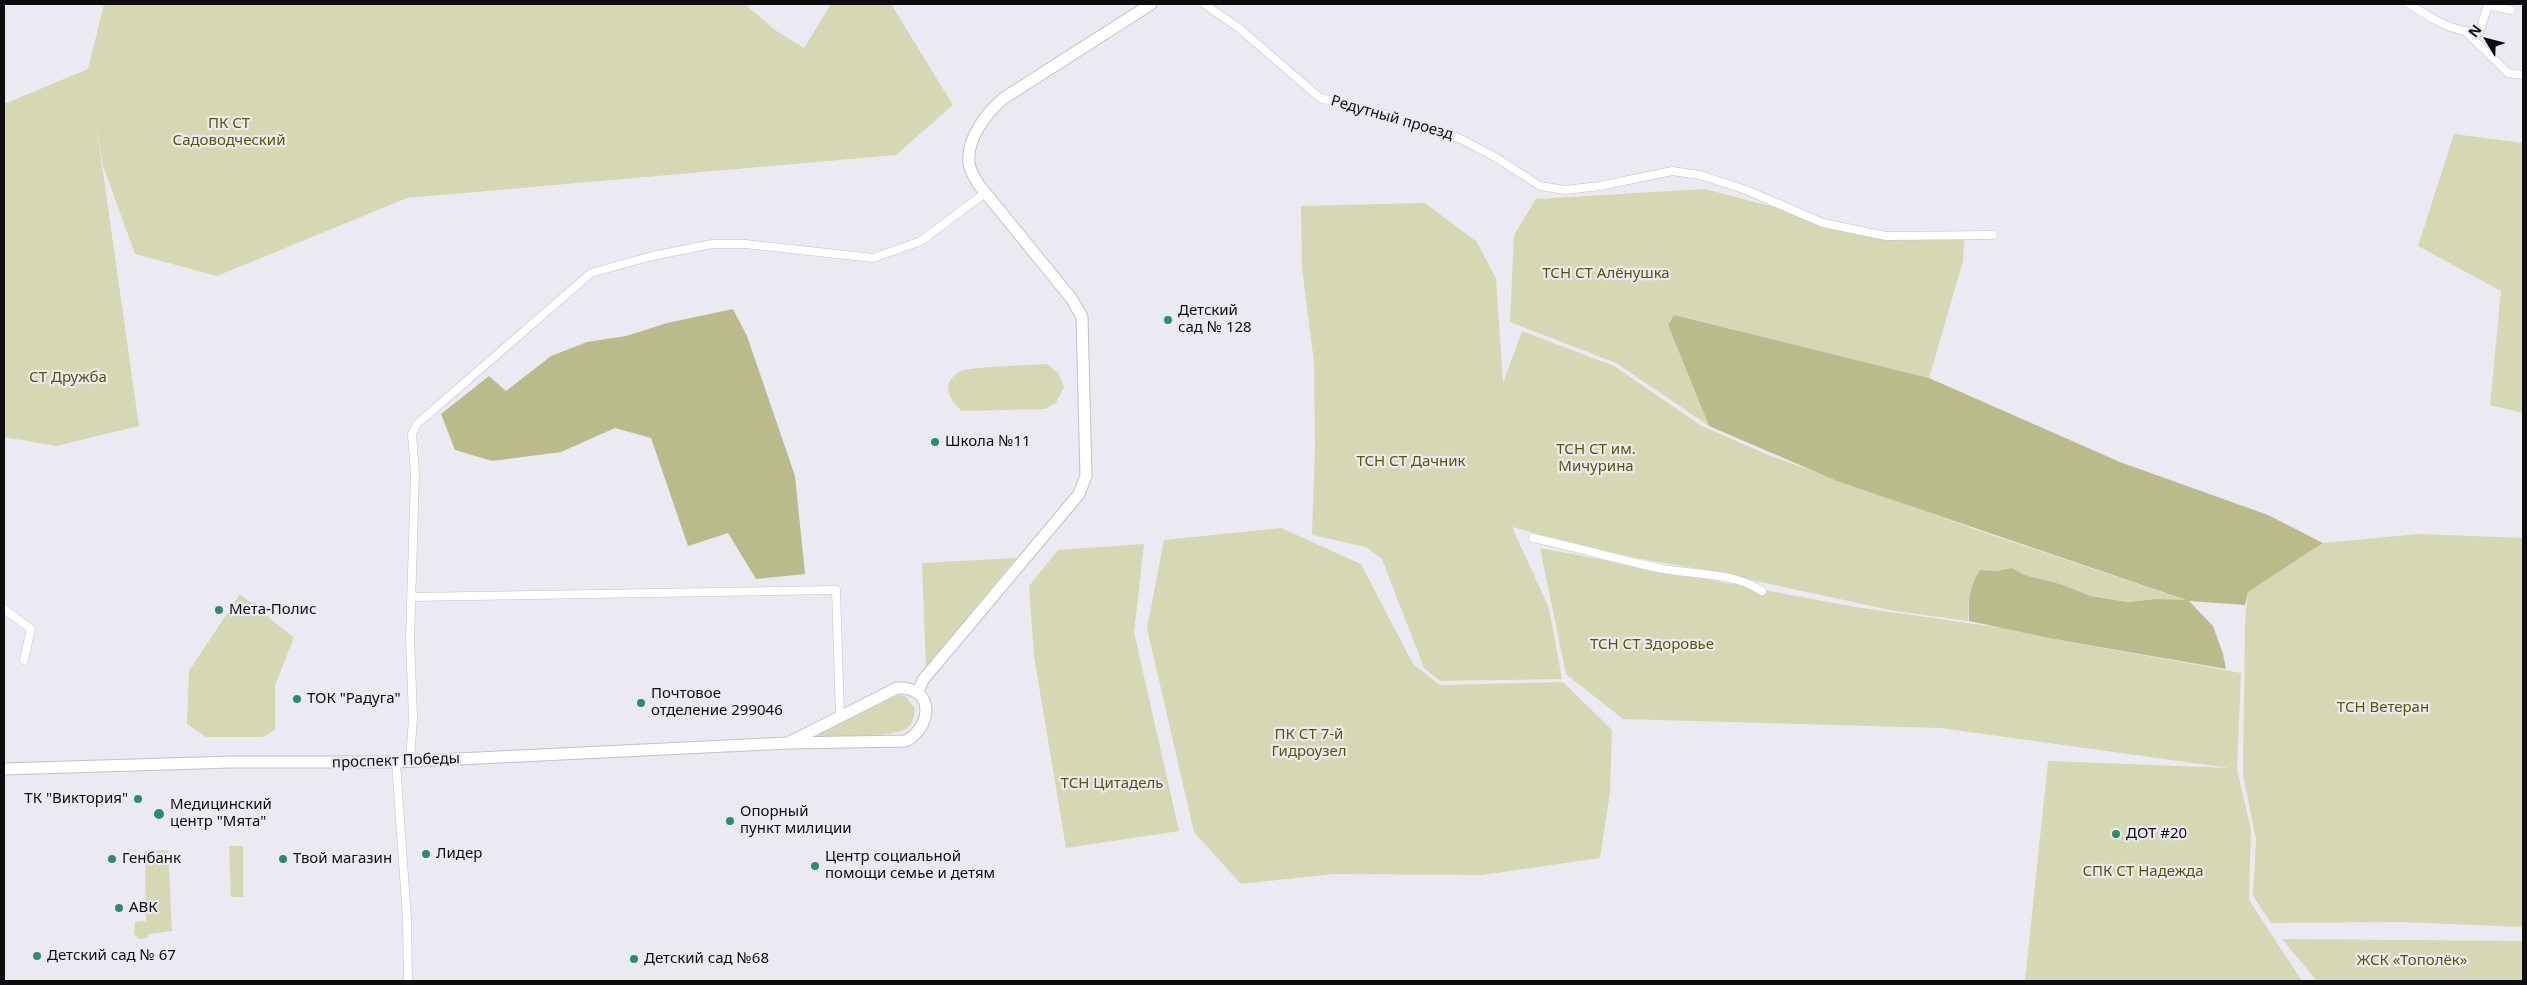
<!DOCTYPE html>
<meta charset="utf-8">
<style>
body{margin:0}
#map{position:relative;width:2527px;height:985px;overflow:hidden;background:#ebeaf2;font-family:"Noto Sans",sans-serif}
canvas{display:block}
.frame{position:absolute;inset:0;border:5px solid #0d0d10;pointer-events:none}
.north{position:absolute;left:2462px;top:15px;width:50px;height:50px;-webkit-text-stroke:4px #ebeaf2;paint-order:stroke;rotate:307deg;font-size:14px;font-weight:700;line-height:20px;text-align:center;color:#0d0d10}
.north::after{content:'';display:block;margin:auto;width:18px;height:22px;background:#0d0d10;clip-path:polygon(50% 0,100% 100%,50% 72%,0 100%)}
</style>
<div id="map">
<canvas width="2527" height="985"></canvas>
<div class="frame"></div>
<div class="north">N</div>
</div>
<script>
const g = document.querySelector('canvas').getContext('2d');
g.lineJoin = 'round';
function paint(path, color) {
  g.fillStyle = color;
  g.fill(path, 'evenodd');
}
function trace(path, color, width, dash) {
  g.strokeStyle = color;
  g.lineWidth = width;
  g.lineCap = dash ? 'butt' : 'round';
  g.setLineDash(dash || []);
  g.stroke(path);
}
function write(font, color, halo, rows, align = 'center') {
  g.font = font + ' "Noto Sans",sans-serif';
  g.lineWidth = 4.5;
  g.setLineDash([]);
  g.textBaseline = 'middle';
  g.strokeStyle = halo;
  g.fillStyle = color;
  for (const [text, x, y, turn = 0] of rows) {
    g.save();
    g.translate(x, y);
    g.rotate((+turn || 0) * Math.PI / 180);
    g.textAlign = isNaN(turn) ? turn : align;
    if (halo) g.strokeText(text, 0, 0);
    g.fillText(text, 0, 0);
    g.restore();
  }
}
paint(new Path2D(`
 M104,4H745L775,30L804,48L831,4H891L953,105L896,155L407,198L217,276L135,254L103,166L95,116L139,426L56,446L4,437V104L88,69Z
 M2454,134L2523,143V413L2490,405L2501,291L2418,246Z
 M1705,189L1886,236L1964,240L1963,261L1929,378L1674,315L1668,325L1709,426L1616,363L1510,322L1514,235L1536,199Z
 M1425,203L1477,242L1496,279L1503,383L1522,331L1614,366L1700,425L1768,455L1980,531L2188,601L2156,599L2128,602L2091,596L2060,584L2025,575L2012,568L1996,571L1980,570C1969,585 1968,603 1968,621L1895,611L1705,570L1612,554L1512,527L1549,608L1562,679L1440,681L1424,668L1382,559L1366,547L1312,535L1315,448L1314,363L1302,268L1301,206Z
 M1047,364L1058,373L1064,387L1056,403L1045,409L962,411C948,399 940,382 961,371C969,367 1033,365 1047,364Z
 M1281,528L1361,564L1413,664L1440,685L1563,682L1612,730L1610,792L1600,858L1482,875L1333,874L1241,884L1194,832L1147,628L1164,540Z
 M2419,534L2523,538V927L2401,922L2271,923L2253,896L2256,839L2243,775L2245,621L2248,592L2323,543Z
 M1144,544L1134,632L1179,831L1066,848L1034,656L1029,586L1058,550Z
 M1540,548L1855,607L2024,631L2054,639L2241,673L2237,769L2251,830L2249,900L2302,981H2025L2048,761L2230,768L1940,728L1623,719L1566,674Z
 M1016,558L926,668L922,563Z
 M240,594L294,638L275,685V730L263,737H206L187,724L189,671Z
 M899,695L905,696L914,707C915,714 914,723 907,728C897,737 838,737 822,738L819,736V734L890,697Z
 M229,846H243V897H231Z
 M168,850L172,931L149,934L147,938L139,939L134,934L135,922L146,921L145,851Z
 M2282,939L2523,941V981H2317Z`), '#d5d8b3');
paint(new Path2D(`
 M733,309L747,336L795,476L805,574L756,579L728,533L688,546L651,438L615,428L561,452L492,461L455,450L441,414L489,376L506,391L551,356L587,342L626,336L667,323Z
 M1674,315L1929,378L2120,462L2268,515L2323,543L2248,592L2245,605L2189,601L2213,626L2223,654L2226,669L2054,639L1969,621C1968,603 1969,585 1980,570L1996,571L2012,568L2025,575L2060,584L2091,596L2128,602L2156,599L2186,600L1837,481L1709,426L1668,325Z`), '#b9bc8a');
const street = new Path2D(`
 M1204,4L1239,28L1320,98L1384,114L1459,138L1495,157L1540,186L1565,190L1600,186L1672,171L1700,175L1746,190L1823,223L1886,236L1993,235
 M2409,4C2431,18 2452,32 2479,33L2488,5L2511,10
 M2466,32L2508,73L2523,75
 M1533,538C1577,547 1619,560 1663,569C1697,575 1732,572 1762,591
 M411,597L836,590L840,715
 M4,609L31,629L24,660
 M410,761L413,717L410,639L415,474L412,434L417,424L591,273L652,256L712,244H745L873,258L921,241L985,193
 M396,762L407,919L408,981`);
const secondary = new Path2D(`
 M918,692L923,680L1079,494L1086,476L1082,317L1071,298L979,185C975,178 970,172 969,163C966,139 987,112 1004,98L1151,4
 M4,769L231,762H396L788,743L906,741C933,726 935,686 897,688L788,743`);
trace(street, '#c1c1c9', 9);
trace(secondary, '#c1c1c9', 13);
trace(street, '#fff', 8);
trace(secondary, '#fff', 11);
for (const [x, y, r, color] of [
 [1168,320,5,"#288e6a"],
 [935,442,5,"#288e6a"],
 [219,610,5,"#288e6a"],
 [297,699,5,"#288e6a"],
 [641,703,5,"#288e6a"],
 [138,799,5,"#288e6a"],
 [159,814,6,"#288e6a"],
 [730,821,5,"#288e6a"],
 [2116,834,5,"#288e6a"],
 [426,854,5,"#288e6a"],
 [112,859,5,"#288e6a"],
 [283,859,5,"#288e6a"],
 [815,866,5,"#288e6a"],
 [119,908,5,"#288e6a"],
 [37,956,5,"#288e6a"],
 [634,959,5,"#288e6a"]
]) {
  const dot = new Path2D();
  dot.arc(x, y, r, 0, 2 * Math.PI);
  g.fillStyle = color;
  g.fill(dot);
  trace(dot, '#ebeaf2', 2);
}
write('15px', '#0d0d10', '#ebeaf2', [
 ["Редутный проезд",1392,118,16],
 ["проспект Победы",396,761,-2]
]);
write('15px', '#575901', '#ebeaf2', [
 ["ПК СТ",229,124],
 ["Садоводческий",229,141],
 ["ТСН СТ Алёнушка",1606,274],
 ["СТ Дружба",68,378],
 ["ТСН СТ им.",1596,450],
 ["Мичурина",1596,467],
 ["ТСН СТ Дачник",1411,462],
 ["ТСН СТ Здоровье",1652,645],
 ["ТСН Ветеран",2383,708],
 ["ПК СТ 7-й",1309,735],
 ["Гидроузел",1309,752],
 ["ТСН Цитадель",1112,784],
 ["СПК СТ Надежда",2143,872],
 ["ЖСК «Тополёк»",2412,961]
]);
write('15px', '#0d0d10', '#ebeaf2', [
 ["Детский",1178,311],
 ["сад № 128",1178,328],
 ["Школа №11",945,442],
 ["Мета-Полис",229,610],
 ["Почтовое",651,694],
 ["отделение 299046",651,711],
 ["ТОК \"Радуга\"",307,699],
 ["ТК \"Виктория\"",128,799,"right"],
 ["Медицинский",170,805],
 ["центр \"Мята\"",170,822],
 ["Опорный",740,812],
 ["пункт милиции",740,829],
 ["ДОТ #20",2126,834],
 ["Лидер",436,854],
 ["Центр социальной",825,857],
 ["помощи семье и детям",825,874],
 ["Генбанк",122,859],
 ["Твой магазин",293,859],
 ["АВК",129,908],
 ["Детский сад № 67",47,956],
 ["Детский сад №68",644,959]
], 'left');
</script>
